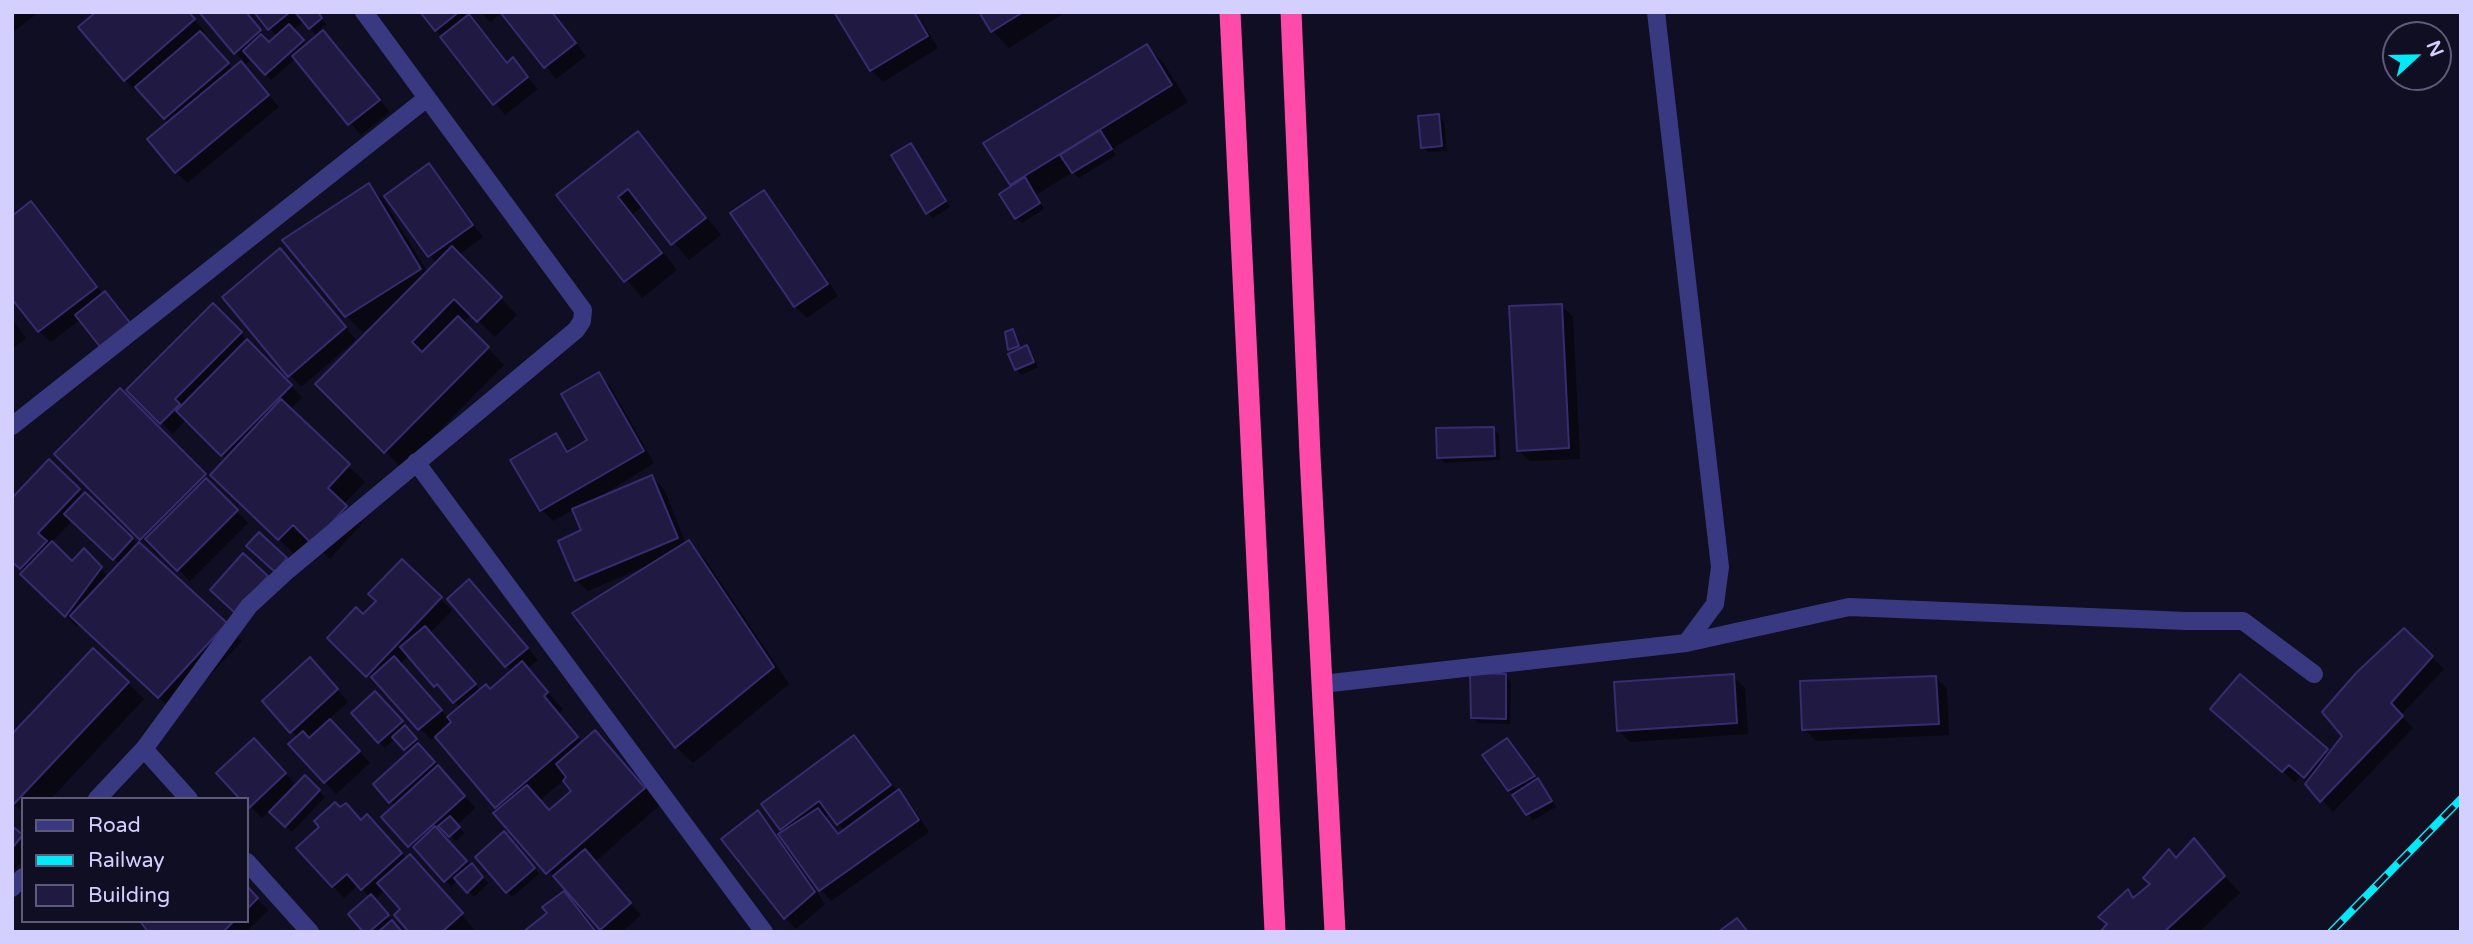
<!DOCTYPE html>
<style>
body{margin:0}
#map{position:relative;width:2473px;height:944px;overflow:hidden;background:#100e22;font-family:"Varela Round",sans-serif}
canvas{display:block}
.frame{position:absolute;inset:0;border:14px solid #d3cfff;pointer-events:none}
.legend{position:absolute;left:21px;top:797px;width:228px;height:126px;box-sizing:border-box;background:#100e22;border:2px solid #5e5b7a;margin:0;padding:9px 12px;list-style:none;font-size:21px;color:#d3cfff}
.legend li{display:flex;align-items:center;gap:14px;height:35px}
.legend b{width:35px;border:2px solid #5e5b7a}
.north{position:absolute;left:2382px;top:21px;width:70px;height:70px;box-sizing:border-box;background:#100e22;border:2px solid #5e5b7a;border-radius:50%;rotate:68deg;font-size:19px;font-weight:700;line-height:28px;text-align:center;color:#d3cfff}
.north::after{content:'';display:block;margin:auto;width:24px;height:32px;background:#01eaf9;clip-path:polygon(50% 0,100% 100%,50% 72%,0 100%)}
</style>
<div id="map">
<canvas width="2473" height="944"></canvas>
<div class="frame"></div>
<ul class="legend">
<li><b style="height:9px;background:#393981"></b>Road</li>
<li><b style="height:9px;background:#01eaf9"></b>Railway</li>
<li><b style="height:19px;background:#201a43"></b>Building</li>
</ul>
<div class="north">N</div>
</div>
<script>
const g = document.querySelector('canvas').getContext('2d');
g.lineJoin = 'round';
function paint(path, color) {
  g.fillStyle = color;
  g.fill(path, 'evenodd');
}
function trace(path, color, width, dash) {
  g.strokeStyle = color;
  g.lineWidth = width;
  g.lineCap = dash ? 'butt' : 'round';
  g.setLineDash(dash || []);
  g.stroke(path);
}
paint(new Path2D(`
 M12,12H39L12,33Z
 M188,12L205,32L201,35L234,70L244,61L235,52L245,12L271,43L277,37L256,12H317L326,24L315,34L304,21L293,30L307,45L323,32L390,112L361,135L296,58L271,80L252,59L244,66L279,107L187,183L176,171L169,123L139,89L136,91L125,80Z
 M422,12H469L509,64L513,60L538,89L505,115Z
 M481,12H502L490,22Z
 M503,12H553L586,56L556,79Z
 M836,12H916L938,48L883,82L871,70Z
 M981,12H1066L1009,48L993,31Z
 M1146,46L1163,62L1188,102L1112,149L1116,155L1079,178L1073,172L1036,195L1044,209L1022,223L1016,218L1011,184Z
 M1439,116L1444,121L1447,151L1428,152L1423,147Z
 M638,133L721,235L689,260L643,206L633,214L677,270L642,298L558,196Z
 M911,145L950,207L933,218L927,213Z
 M429,166L483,237L458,255L517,315L495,337L472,314L463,323L504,365L402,468L318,384L375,324L362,332L346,315L369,185L385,202L428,273L437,264L387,196Z
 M764,192L775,204L838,296L807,318L795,306L732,213Z
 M31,204L103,294L81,319L51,342L39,331Z
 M291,262L356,340L301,387L224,298Z
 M213,306L302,397L290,410L365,482L343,505L362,523L330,559L310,540L296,556L229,491L227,459L187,419L173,434L129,390Z
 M1562,306L1573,317L1580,459L1530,461L1518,450Z
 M12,319L26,338L12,349Z
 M1022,347L1032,353L1038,367L1022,375L1016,369L1011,351Z
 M598,374L610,386L654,463L588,504L652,477L664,489L686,544L705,559L789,684L693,763L676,747L642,568L588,591L576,580L583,531L574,509L553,521L542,510L556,435L570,452L590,441Z
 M120,390L248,523L190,581L161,552L158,555L57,454Z
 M1493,429L1499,434L1500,460L1445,463L1439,457Z
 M49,462L242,641L175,713L80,623L77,627L12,560ZM73,520L121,565L109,577L84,551L72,563L51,543Z
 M402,562L452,610L430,633L481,691H490L512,672L449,599L480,593L538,660L527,669L563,709L559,714L583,742L595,732L660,805L595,862L641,915L622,932H603L587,913L585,915L597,932H525L549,913L545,908L566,892L436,736L431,740L380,685L329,638L364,616L378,601ZM409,655L435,685L461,708L448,718L399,665ZM564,780L574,791L550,811L540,800Z
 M2404,631L2444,669L2401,715L2413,728L2333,812L2301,775L2295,782L2223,720L2330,754L2344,736Z
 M321,671L348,702L329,719L370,763L336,794L291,744L298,738L292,731Z
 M1505,676L1511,682L1510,724L1478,723L1472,717Z
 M1733,676L1745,688L1748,734L1630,742L1619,731Z
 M1936,677L1947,689L1949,735L1816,741L1804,729Z
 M128,683L144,699L51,799H23V812L12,802V737Z
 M375,693L475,808L457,825L464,833L456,841L448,833L444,837L488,883L474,897L458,880L451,886L383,817L395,806L375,784L410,753L395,738L385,748L353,713Z
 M854,738L898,792L910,803L929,832L831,901L820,889L782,829ZM830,813L845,831L839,835L825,817Z
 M1512,745L1556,807L1533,820L1509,790Z
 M265,751L297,786L305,777L325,797L292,832L270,810L262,818L247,803Z
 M758,813L769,824L825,904L796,929L785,918Z
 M361,822L379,828L407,859L422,868L476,932H411L403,909L385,890L374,900L401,932H365L370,897L358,885L344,898L333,886Z
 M12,829L23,838V860L12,872Z
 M509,839L539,874L512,897L507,891Z
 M2194,841L2240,893L2199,932H2102L2128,891L2135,898Z
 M247,888L268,910L246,932H150L141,923L247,921Z`), '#0007');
const building = new Path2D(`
 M96,12H189L195,19L124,81L78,27Z
 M199,12H246L261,30L234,54Z
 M254,12H290L268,30Z
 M295,12H318L322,18L309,29Z
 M420,12H459L435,31Z
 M500,12H552L576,43L544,68Z
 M834,12H914L928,36L870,71Z
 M979,12H1023L991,32Z
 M469,14L507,63L513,57L528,77L493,105L440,37Z
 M289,24L304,40L265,75L243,51L261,34L269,42Z
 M323,30L380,100L348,125L292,56Z
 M200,31L229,63L164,119L135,87Z
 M1147,44L1172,85L1010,185L983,143Z
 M241,61L269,95L175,173L147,139Z
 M1439,114L1442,146L1421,148L1418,116Z
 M1100,130L1112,149L1072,173L1060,155Z
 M638,131L706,218L671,245L628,189L618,197L662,253L624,282L556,195Z
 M911,143L946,201L926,214L891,155Z
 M429,163L473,225L428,257L384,196Z
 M1025,177L1040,203L1015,219L999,194Z
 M369,183L421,269L345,317L282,240Z
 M764,190L828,284L794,307L730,213Z
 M31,201L97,287L38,332L12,299V216Z
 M452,246L502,297L477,322L454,299L412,342L422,352L458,316L489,347L384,453L315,384Z
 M280,248L346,327L288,377L222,297Z
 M105,291L131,324L101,348L75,315Z
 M213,303L242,332L175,399L180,404L160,424L126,390Z
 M1562,304L1569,448L1517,451L1509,306Z
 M1013,329L1019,346L1008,350L1005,332Z
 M247,339L292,385L221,456L176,411Z
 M1027,345L1034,362L1015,370L1008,354Z
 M599,372L644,451L540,511L510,460L556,433L567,452L587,440L561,394Z
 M120,388L206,474L140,540L54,454Z
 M281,399L350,464L328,488L347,506L312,544L293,525L278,540L210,475Z
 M1494,427L1495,456L1437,458L1436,428Z
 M49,459L80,489L38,533L47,541L20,569L12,562V498Z
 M652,475L678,538L575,581L558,541L581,530L572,509Z
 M206,478L238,510L177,571L145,539Z
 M85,492L133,538L113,560L64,514Z
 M259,532L287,558L275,572L246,546Z
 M689,540L774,667L675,748L572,613Z
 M52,541L72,561L84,548L102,567L65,617L20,574Z
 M139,542L227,623L158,698L70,616Z
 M243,553L268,576L235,613L210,590Z
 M402,559L442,597L366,677L327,638L356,607L363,614L376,601L368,594Z
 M469,579L528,648L505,667L447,599Z
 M425,626L476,684L453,703L437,684L434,687L400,647Z
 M2404,628L2433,656L2391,703L2403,716L2320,802L2305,784L2342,736L2322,712L2357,672Z
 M93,648L129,682L13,805L12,734Z
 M394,656L442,710L418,730L371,677Z
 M310,657L338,689L290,733L262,701Z
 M522,661L548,692L544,696L578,737L495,808L435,737L451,722L447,717L486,684L490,689Z
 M1470,673L1506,674V719L1471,718Z
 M1734,674L1737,723L1617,731L1614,682Z
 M2240,674L2328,749L2304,778L2289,765L2282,772L2210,709Z
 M1936,676L1939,724L1802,730L1800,681Z
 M375,691L403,721L378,743L351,713Z
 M330,719L360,751L324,783L288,744L303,731L309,738Z
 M405,725L417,739L404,750L392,737Z
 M595,730L645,788L546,874L493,813L527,785L549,810L571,791L563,781L566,777L556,764Z
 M854,735L891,785L837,825L819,801L780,830L761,804Z
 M254,738L286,773L249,808L247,799H240L216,773Z
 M1507,738L1535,776L1508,791L1482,755Z
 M418,743L435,762L389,803L373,784Z
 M438,765L465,796L408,847L381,817Z
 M305,775L320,790L285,827L269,812Z
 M1538,778L1552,801L1526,815L1512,795Z
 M899,789L919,820L819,891L778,834L818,808L838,834Z
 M335,802L340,807L346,803L361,820L367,814L402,853L361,890L347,874L332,887L296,848L319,827L314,821Z
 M758,810L815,892L784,919L721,839Z
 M450,816L460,827L449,837L438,826Z
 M12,826L23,835L12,848Z
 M435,826L467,861L444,882L413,847Z
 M504,831L535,868L506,893L475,857Z
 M2194,838L2225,876L2164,932H2100L2107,924L2098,917L2128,889L2133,898L2150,884L2143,878L2169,849L2176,858Z
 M585,849L631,903L600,930L553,876Z
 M410,854L463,913L442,932H409L394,915L400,909L377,883Z
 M472,863L483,877L467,893L454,878Z
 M247,886L258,898L247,909Z
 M564,891L596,932H523L547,913L542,907Z
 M371,894L389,915L369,932H363L348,914Z
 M1737,918L1748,932H1718Z
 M392,920L402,932H378Z
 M140,921H234L223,932H148Z`);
paint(building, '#201a43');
trace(building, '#362c6f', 2);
trace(new Path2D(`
 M1656,12L1720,567L1715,604L1686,643
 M1322,684L1686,643L1849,607L2186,621H2243L2314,674`), '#393981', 18);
trace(new Path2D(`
 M12,426L427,98
 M416,462L764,932
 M144,749L189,799
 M97,799L144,749L249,606L288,570L576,330L582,321L583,310L364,12
 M247,862L310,932
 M12,888L23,877`), '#393981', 18);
trace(new Path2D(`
 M1230,12L1275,932
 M1291,12L1310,455L1335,932`), '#fe4aa8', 21);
const rail = new Path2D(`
 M2331,932L2461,799`);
trace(rail, '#01eaf9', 8);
trace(rail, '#100e22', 5, [16]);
</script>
